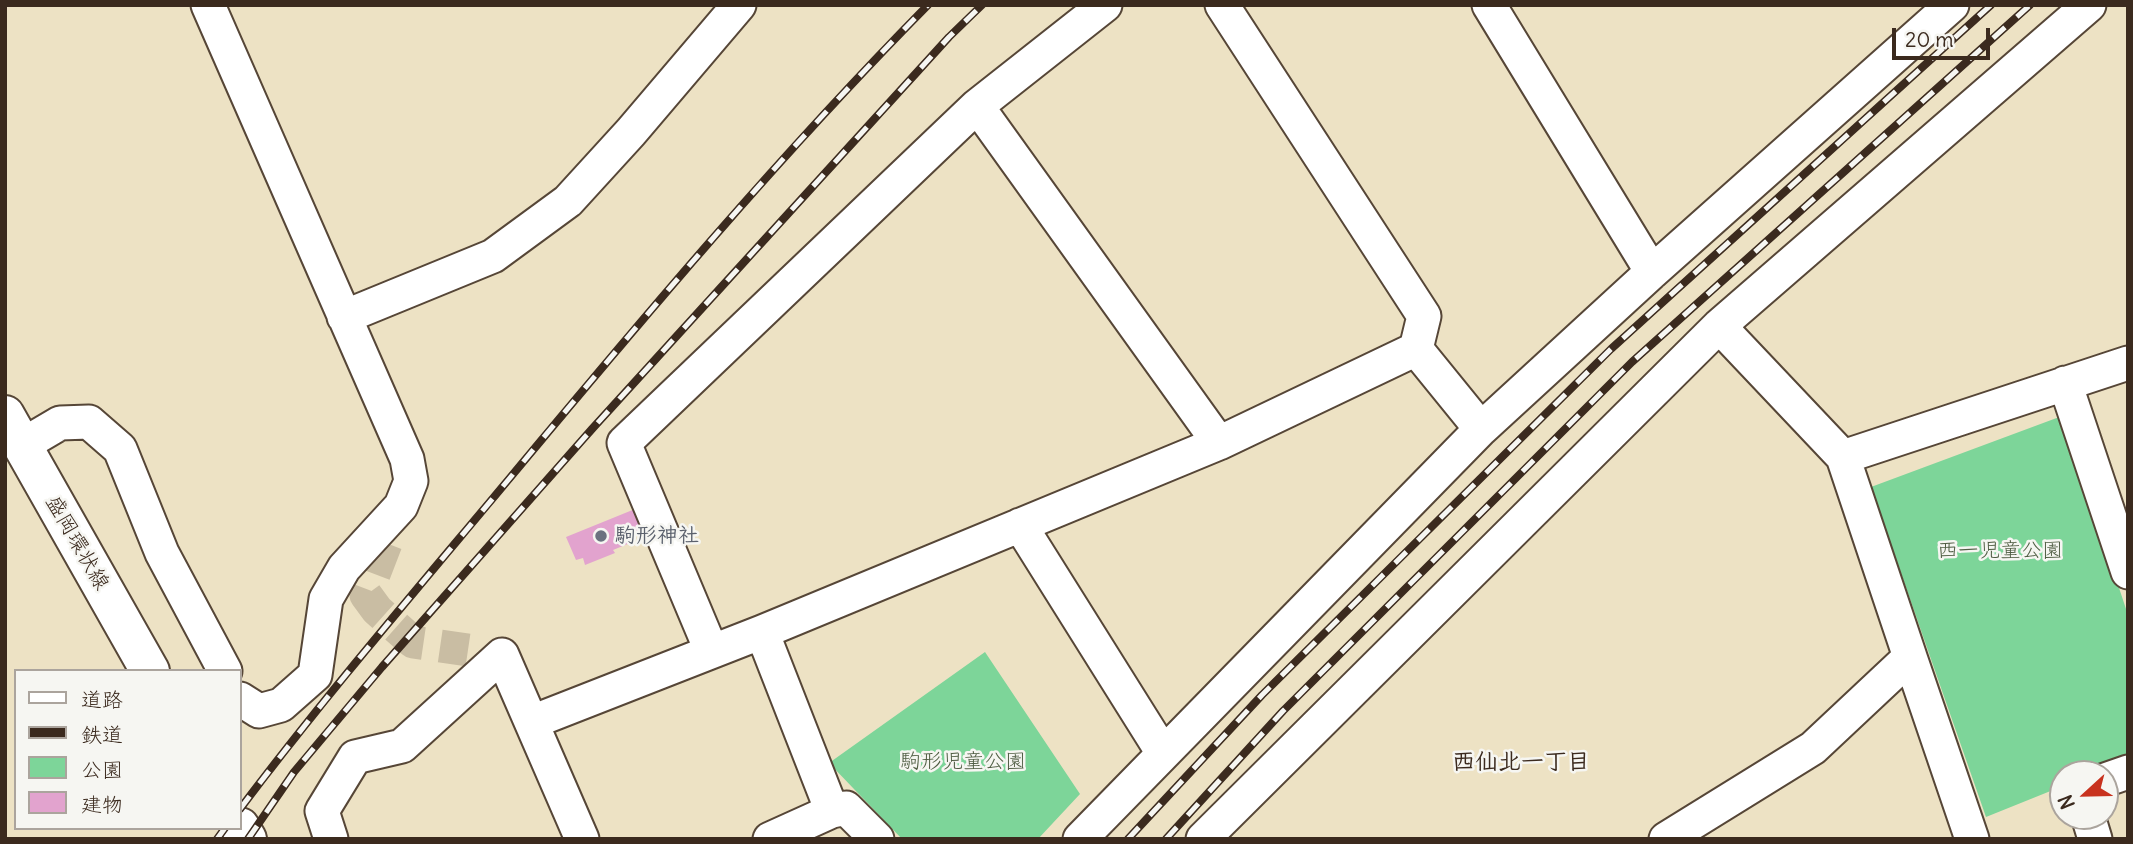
<!DOCTYPE html>
<meta charset="utf-8">
<style>
body{margin:0}
#map{position:relative;width:2133px;height:844px;overflow:hidden;background:#ede2c4;font-family:Delius,"Klee One",sans-serif}
canvas{display:block}
.frame{position:absolute;inset:0;border:7px solid #3b2a1e;pointer-events:none}
.legend{position:absolute;left:14px;top:669px;width:228px;height:161px;box-sizing:border-box;background:#f6f6f2;border:2px solid #aba49d;margin:0;padding:9px 12px;list-style:none;font-size:21px;color:#3b2a1e}
.legend li{display:flex;align-items:center;gap:14px;height:35px}
.legend b{width:35px;border:2px solid #aba49d}
.north{position:absolute;left:2049px;top:760px;width:70px;height:70px;box-sizing:border-box;background:#f6f6f2;border:2px solid #aba49d;border-radius:50%;rotate:248deg;font-size:19px;font-weight:700;line-height:28px;text-align:center;color:#3b2a1e}
.north::after{content:'';display:block;margin:auto;width:24px;height:32px;background:#c8321e;clip-path:polygon(50% 0,100% 100%,50% 72%,0 100%)}
.scale{position:absolute;left:1892px;top:28px;width:98px;height:32px;box-sizing:border-box;border:4px solid #3b2a1e;border-top:0;padding-left:9px;font-size:21px;line-height:24px;white-space:nowrap;color:#3b2a1e;-webkit-text-stroke:5px #f6f6f2;paint-order:stroke}
</style>
<div id="map">
<canvas width="2133" height="844"></canvas>
<div class="frame"></div>
<ul class="legend">
<li><b style="height:9px;background:#fff"></b>道路</li>
<li><b style="height:9px;background:#3b2a1e"></b>鉄道</li>
<li><b style="height:19px;background:#7dd599"></b>公園</li>
<li><b style="height:19px;background:#e2a3ce"></b>建物</li>
</ul>
<div class="north">N</div>
<div class="scale">20 m</div>
</div>
<script>
const g = document.querySelector('canvas').getContext('2d');
g.lineJoin = 'round';
function paint(path, color) {
  g.fillStyle = color;
  g.fill(path, 'evenodd');
}
function trace(path, color, width, dash) {
  g.strokeStyle = color;
  g.lineWidth = width;
  g.lineCap = dash ? 'butt' : 'round';
  g.setLineDash(dash || []);
  g.stroke(path);
}
function write(font, color, halo, rows, align = 'center') {
  g.font = font + ' Delius,"Klee One",sans-serif';
  g.lineWidth = 5;
  g.setLineDash([]);
  g.textBaseline = 'middle';
  g.strokeStyle = halo;
  g.fillStyle = color;
  for (const [text, x, y, turn = 0] of rows) {
    g.save();
    g.translate(x, y);
    g.rotate((+turn || 0) * Math.PI / 180);
    g.textAlign = isNaN(turn) ? turn : align;
    if (halo) g.strokeText(text, 0, 0);
    g.fillText(text, 0, 0);
    g.restore();
  }
}
paint(new Path2D(`
 M2062,416L2128,615V761L2094,774H2063V786L1986,817L1871,487Z
 M985,652L1080,794L1038,839H902L829,763Z`), '#7dd599');
paint(new Path2D(`
 M635,509L643,530L632,535L635,541L613,550L615,553L585,565L583,558L576,560L566,537Z`), '#e2a3ce');
trace(new Path2D(`
 M386,543L366,595L377,610L413,642L468,650`), '#c9bda3', 33, [33, 17]);
const minor = new Path2D(`
 M208,5L407,459L411,481L401,506L344,568L326,599L315,675L281,705L259,711L240,699
 M1222,5L1424,316L1416,349
 M1489,5L1652,272
 M977,106L1219,443
 M344,317L493,256L568,201L631,132L739,5
 M1719,326L1843,457L2128,363
 M2065,383L2128,572
 M21,446L60,423L89,422L120,449L162,553L225,671
 M1020,525L1163,753
 M762,632L832,811
 M711,650L624,443L977,106L1105,5
 M502,655L582,839
 M1910,657L1972,839
 M532,722L762,632L1219,443L1416,349L1481,429
 M2105,780L2128,772
 M2088,816L2095,839
 M331,839L322,811L355,757L402,746L502,655
 M770,839L832,811L846,808L877,839
 M1080,839L1481,429L1652,272L1952,5
 M1203,839L1719,326L2089,5
 M1666,839L1813,748L1910,657L1843,457`);
const major = new Path2D(`
 M5,415L150,671
 M240,827L247,839`);
trace(minor, '#564637', 37);
trace(major, '#564637', 42);
trace(minor, '#fff', 33);
trace(major, '#fff', 38);
const rail = new Path2D(`
 M240,809C325,696 418,588 509,479C643,318 780,155 928,5
 M217,839L225,828
 M248,839L294,772L382,667L592,429L949,37L982,5
 M1128,839L1262,695L1611,349L1991,5
 M1166,839L1283,711L1632,362L2030,5`);
trace(rail, '#3b2a1e', 8);
trace(rail, '#f6f6f2', 5, [16]);
for (const [x, y, r, color] of [
 [601,536,7,"#6b7280"]
]) {
  const dot = new Path2D();
  dot.arc(x, y, r, 0, 2 * Math.PI);
  g.fillStyle = color;
  g.fill(dot);
  trace(dot, '#f6f6f2', 2.5);
}
write('bold 21px', '#5b616d', '#f6f6f2', [
 ["駒形神社",615,536]
], 'left');
write('21px', '#3b2a1e', '#f6f6f2', [
 ["盛岡環状線",77,543,60]
]);
write('21px', '#4f5d43', '#f6f6f2', [
 ["西一児童公園",2000,551],
 ["駒形児童公園",963,762]
]);
write('bold 23px', '#3b2a1e', '#f6f6f2', [
 ["西仙北一丁目",1521,762]
]);
</script>
